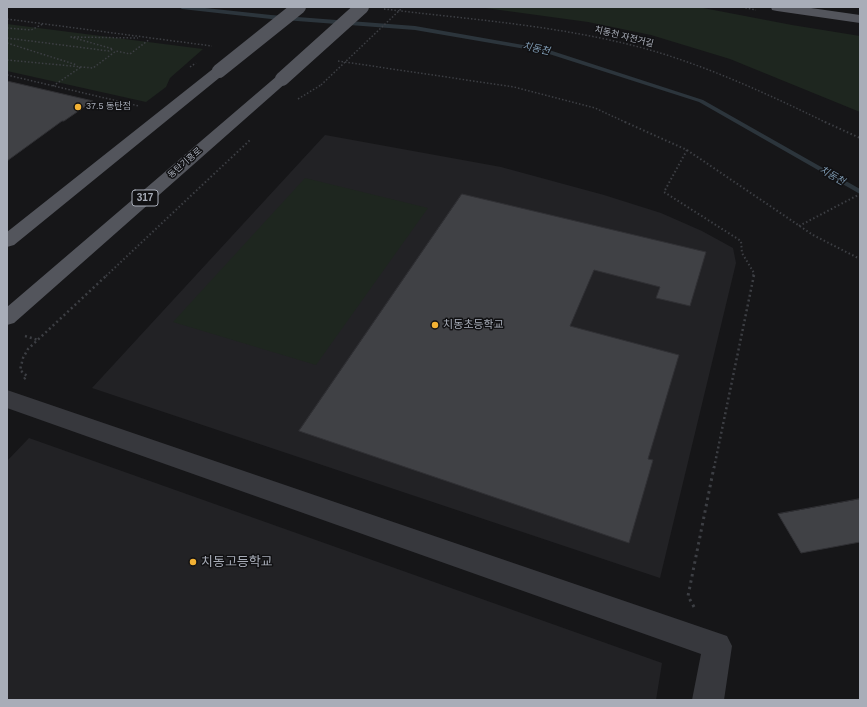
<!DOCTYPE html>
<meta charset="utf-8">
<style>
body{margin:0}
#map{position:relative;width:867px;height:707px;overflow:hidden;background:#161618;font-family:Arial,sans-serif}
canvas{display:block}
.frame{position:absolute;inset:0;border:8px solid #a8adb8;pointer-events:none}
</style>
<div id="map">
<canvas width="867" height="707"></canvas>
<div class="frame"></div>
</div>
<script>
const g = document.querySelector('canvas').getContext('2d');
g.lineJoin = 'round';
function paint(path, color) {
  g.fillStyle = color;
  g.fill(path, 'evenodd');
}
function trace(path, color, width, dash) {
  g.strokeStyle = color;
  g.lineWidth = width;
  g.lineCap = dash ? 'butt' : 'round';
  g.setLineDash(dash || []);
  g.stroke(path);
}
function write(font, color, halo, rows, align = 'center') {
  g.font = font + ' Arial,"Noto Sans KR",sans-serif';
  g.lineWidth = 3;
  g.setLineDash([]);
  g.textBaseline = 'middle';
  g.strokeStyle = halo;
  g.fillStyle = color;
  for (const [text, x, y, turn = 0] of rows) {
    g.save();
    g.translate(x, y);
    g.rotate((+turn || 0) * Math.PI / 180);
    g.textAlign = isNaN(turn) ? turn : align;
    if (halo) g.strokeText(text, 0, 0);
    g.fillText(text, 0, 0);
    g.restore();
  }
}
paint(new Path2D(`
 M325,135L501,167L604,195L661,213L702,231L733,248L736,263L660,578L92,388Z
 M29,438L662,663L656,700H7V461Z`), '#222225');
paint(new Path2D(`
 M478,7H698L792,25L860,36V112L730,59L651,35L588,22Z
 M7,24L203,49L170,78L166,87L146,102L7,71Z
 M305,178L428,208L316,365L173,322Z`), '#1e261f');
paint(new Path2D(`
 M179,7H196L271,15L415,26L546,49L703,100L860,189V194L699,102L543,52L415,30L271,19L182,9Z`), '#2c353c');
const building = new Path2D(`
 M7,81L93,101L64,121H62L7,161Z
 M462,194L706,252L690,306L656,298L660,287L594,270L570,326L679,355L648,459L653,460L629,543L299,431Z
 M860,499V542L801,553L778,514Z`);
paint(building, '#404145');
trace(building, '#303034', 1);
trace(new Path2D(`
 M742,7L756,10
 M384,9C475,20 568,26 657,52C716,70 772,96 827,123
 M7,19L212,46
 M7,28L31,30L43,24
 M7,38L109,51L113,49L71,37L138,38
 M7,43L77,65
 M7,60L93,68L116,51L130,54L150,39
 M338,61L514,87L595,108L627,123
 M7,75L139,106
 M53,86L81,67
 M298,99L321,85`), '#3d3f44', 1.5, [1.5, 2]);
trace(new Path2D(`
 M625,122L687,150L813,235L860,259
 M825,122L860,138
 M687,150L664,192L741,241L742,253L754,273L753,276
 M799,226L860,194
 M106,276L250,140`), '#3d3f44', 2, [1.5, 2.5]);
trace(new Path2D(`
 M25,336L38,340
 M24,379L27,376L20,370L23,358L28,349L107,275
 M714,468L754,275`), '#3d3f44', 2.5, [2, 3]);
trace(new Path2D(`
 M694,607L688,596L714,467`), '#3d3f44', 3, [2.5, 4]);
paint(new Path2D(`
 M7,390L727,636L732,646L724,700H692L701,654L7,408Z`), '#37383d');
paint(new Path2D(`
 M771,7H804L860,15V23L777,11L772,10Z
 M219,67L224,68L226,71L224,74L14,245L7,247V232L214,68Z
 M282,75L287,76L289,79L287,82L14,323L7,325V307L277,76Z`), '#53555c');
trace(new Path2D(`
 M190,67L196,63
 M321,85L403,7`), '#3d3f44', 1.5, [1.5, 2]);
trace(new Path2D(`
 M219,71L299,7
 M282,79L362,7`), '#53555c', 14);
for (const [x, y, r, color] of [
 [78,107,4,"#f2b134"],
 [435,325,4,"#f2b134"],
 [193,562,4,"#f2b134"]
]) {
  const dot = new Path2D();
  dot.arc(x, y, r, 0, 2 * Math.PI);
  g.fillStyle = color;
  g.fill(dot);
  trace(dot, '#111113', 1.5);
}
write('9px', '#a8adb8', '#111113', [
 ["치동천 자전거길",624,37,14],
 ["동탄기흥로",185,163,-41]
]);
write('9px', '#a8adb8', '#111113', [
 ["37.5 동탄점",86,107]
], 'left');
write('italic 10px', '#7f9bb3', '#111113', [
 ["치동천",536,49,12],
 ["치동천",832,176,30]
]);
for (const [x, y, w] of [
 [145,198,26]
]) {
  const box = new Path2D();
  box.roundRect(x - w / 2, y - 8, w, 16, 3);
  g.fillStyle = '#111113';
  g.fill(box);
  trace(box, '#a8adb8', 1);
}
write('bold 10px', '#a8adb8', null, [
 ["317",145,198]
]);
write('11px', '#a8adb8', '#111113', [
 ["치동초등학교",443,325]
], 'left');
write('13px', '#a8adb8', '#111113', [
 ["치동고등학교",201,562]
], 'left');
</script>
